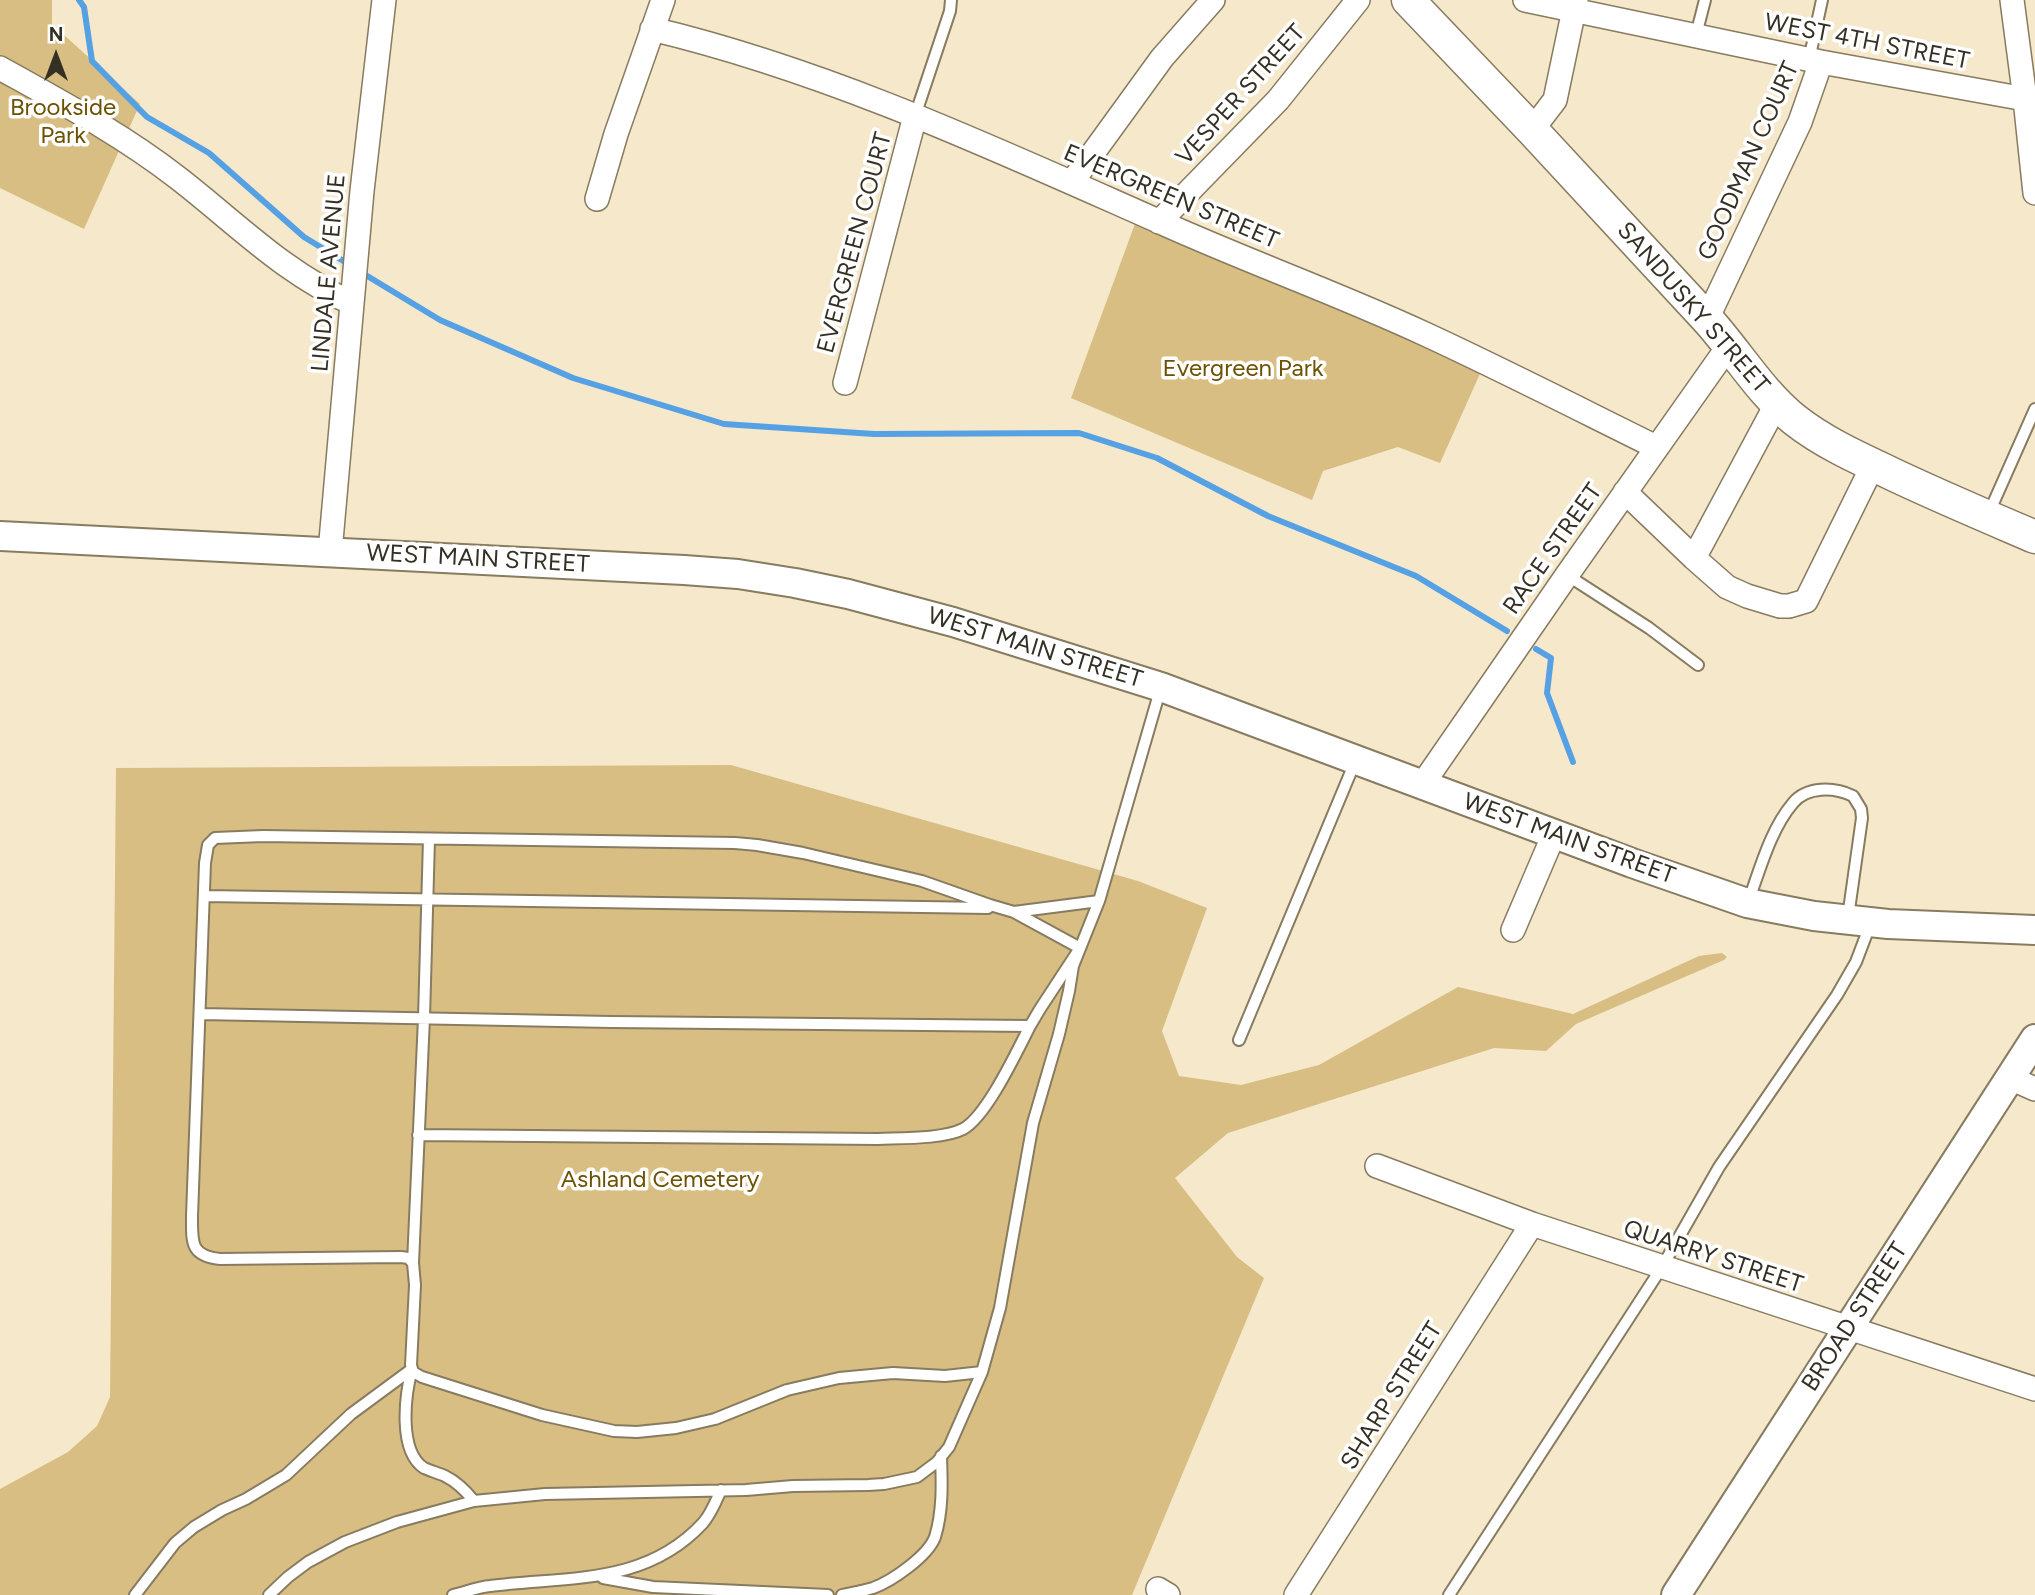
<!DOCTYPE html>
<style>
body{margin:0}
#map{position:relative;width:2035px;height:1595px;overflow:hidden;background:#f5e8cb;font-family:Figtree,sans-serif}
canvas{display:block}
.north{position:absolute;left:21px;top:21px;width:70px;height:70px;-webkit-text-stroke:5px #fff;paint-order:stroke;rotate:0deg;font-size:19px;font-weight:700;line-height:28px;text-align:center;color:#353024}
.north::after{content:'';display:block;margin:auto;width:24px;height:32px;background:#353024;clip-path:polygon(50% 0,100% 100%,50% 72%,0 100%)}
</style>
<div id="map">
<canvas width="2035" height="1595"></canvas>
<div class="north">N</div>
</div>
<script>
const g = document.querySelector('canvas').getContext('2d');
g.lineJoin = 'round';
function paint(path, color) {
  g.fillStyle = color;
  g.fill(path, 'evenodd');
}
function trace(path, color, width, dash) {
  g.strokeStyle = color;
  g.lineWidth = width;
  g.lineCap = dash ? 'butt' : 'round';
  g.setLineDash(dash || []);
  g.stroke(path);
}
function write(font, color, halo, rows, align = 'center') {
  g.font = font + ' Figtree,sans-serif';
  g.lineWidth = 7;
  g.setLineDash([]);
  g.textBaseline = 'middle';
  g.strokeStyle = halo;
  g.fillStyle = color;
  for (const [text, x, y, turn = 0] of rows) {
    g.save();
    g.translate(x, y);
    g.rotate((+turn || 0) * Math.PI / 180);
    g.textAlign = isNaN(turn) ? turn : align;
    if (halo) g.strokeText(text, 0, 0);
    g.fillText(text, 0, 0);
    g.restore();
  }
}
paint(new Path2D(`
 M0,0H52V24L140,104L84,229L0,188Z
 M1136,221L1483,367L1440,463L1398,447L1323,471L1312,500L1071,398Z
 M731,765L1138,881L1207,908L1162,1031L1179,1076L1241,1085L1319,1065L1458,987L1573,1014L1699,956L1722,953L1727,957L1724,960L1576,1024L1546,1051L1494,1048L1228,1133L1175,1178L1237,1257L1264,1278L1132,1595H0V1489L68,1452L97,1426L110,1397L116,768Z`), '#d8be83');
trace(new Path2D(`
 M79,0L84,7L92,61L147,117L209,153L304,237L350,265
 M359,271L440,320L573,378L724,424L874,434L1079,433L1157,458L1268,516L1416,576L1507,631
 M1536,649L1551,658L1547,693L1573,762`), '#56a0e4', 6);
const service = new Path2D(`
 M1696,35L1705,0
 M1809,60L1822,0
 M915,116L950,11L951,0
 M1988,515L2035,409
 M1567,575L1649,628L1698,665
 M429,839L424,1018L413,1263L415,1285L411,1365L413,1372L422,1377L542,1415L614,1431L637,1432L676,1428L715,1419L787,1390L839,1378L893,1373L945,1376L982,1372
 M204,896L988,908
 M1748,902C1760,870 1770,830 1793,803C1807,786 1834,787 1853,796L1861,809L1862,818L1848,917
 M200,1014L611,1022L1030,1026L1040,1009L1080,948L1014,912
 M1239,1040L1355,762
 M418,1135L878,1139C900,1138 944,1139 963,1129C987,1116 1017,1051 1030,1026
 M413,1263L408,1258L401,1257L220,1259C190,1256 192,1242 192,1216L205,863L208,845L215,838L263,836L735,843L757,845L803,853L922,881L990,905L1014,912L1099,901
 M412,1369C405,1395 398,1451 424,1468C431,1471 438,1473 445,1476C457,1482 466,1491 474,1501
 M603,1578L653,1587L828,1595
 M135,1595L175,1543L194,1527L222,1510L246,1499L286,1475L351,1414L412,1369
 M269,1595L288,1577L308,1562L345,1542L397,1522L474,1501L545,1494L746,1490L793,1486L868,1485L884,1484L917,1477L937,1462L949,1447L982,1372L1000,1308L1033,1123L1059,1034L1069,991L1073,966L1099,901L1161,687
 M453,1595C466,1592 478,1587 490,1586C567,1576 645,1586 703,1523C711,1514 716,1501 721,1490
 M842,1595C852,1593 863,1591 873,1588C892,1581 928,1556 935,1537C943,1511 942,1483 941,1456
 M1449,1595L1662,1267L1719,1167L1837,995L1856,962L1870,925`);
const minor = new Path2D(`
 M1525,0L1821,62L2025,99L2035,98
 M2012,0L2025,99L2035,193
 M652,29C828,71 993,148 1158,221C1246,261 1337,293 1425,334C1503,370 1579,409 1656,447
 M0,68C61,102 123,135 178,178C235,222 285,274 352,303
 M1532,130L1555,100L1576,0
 M1072,182L1162,58L1213,0
 M597,199L616,134L663,0
 M1159,222L1278,100L1358,0
 M1707,319L1800,122L1821,62
 M845,383L915,116
 M1625,492L1694,558L1727,587L1747,596L1780,606H1789L1806,601L1873,465
 M330,552L362,191L384,0
 M1694,558L1777,403
 M1422,785L1567,575L1730,344
 M1513,930L1554,834
 M2010,1078L2035,1089
 M1377,1166L1532,1224L2035,1389
 M1158,1589L1168,1595
 M1296,1595L1532,1224`);
const tertiary = new Path2D(`
 M0,536L684,570L738,574L795,583L848,594L953,622L1161,687L1632,863L1747,903L1814,916L1888,924L2035,930
 M1676,1595L2035,1039`);
const secondary = new Path2D(`
 M1408,0L1532,130L1707,319C1737,352 1760,392 1795,420C1823,442 1856,457 1888,472C1936,495 1986,516 2035,537`);
trace(service, '#877b60', 14);
trace(minor, '#877b60', 26);
trace(tertiary, '#877b60', 32);
trace(secondary, '#877b60', 35);
trace(service, '#fff', 10);
trace(minor, '#fff', 23);
trace(tertiary, '#fff', 28);
trace(secondary, '#fff', 32);
write('24px', '#353024', '#fff', [
 ["WEST 4TH STREET",1867,42,11],
 ["VESPER STREET",1241,95,-48],
 ["GOODMAN COURT",1749,161,-66],
 ["EVERGREEN STREET",1171,197,23],
 ["EVERGREEN COURT",855,243,-75],
 ["LINDALE AVENUE",329,273,-85],
 ["SANDUSKY STREET",1693,308,49],
 ["RACE STREET",1553,549,-55],
 ["WEST MAIN STREET",478,559,3],
 ["WEST MAIN STREET",1035,648,17],
 ["WEST MAIN STREET",1569,839,20],
 ["QUARRY STREET",1713,1257,18],
 ["BROAD STREET",1855,1317,-57],
 ["SHARP STREET",1392,1396,-58]
]);
write('24px', '#6c5100', '#fff', [
 ["Brookside",63,108],
 ["Park",63,136],
 ["Evergreen Park",1243,369],
 ["Ashland Cemetery",660,1180]
]);
</script>
